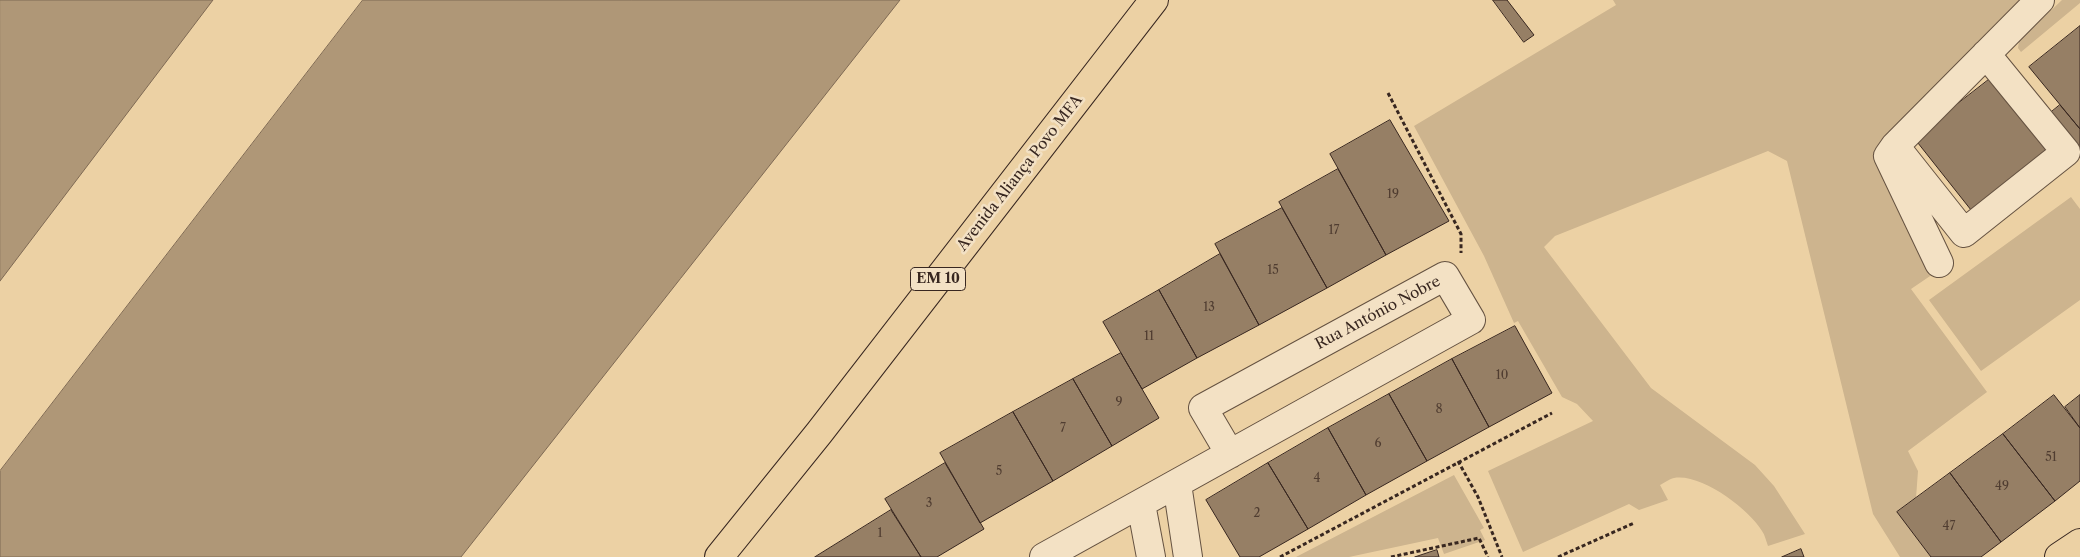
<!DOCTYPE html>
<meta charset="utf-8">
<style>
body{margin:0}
canvas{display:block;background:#ecd1a4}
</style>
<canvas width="2080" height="557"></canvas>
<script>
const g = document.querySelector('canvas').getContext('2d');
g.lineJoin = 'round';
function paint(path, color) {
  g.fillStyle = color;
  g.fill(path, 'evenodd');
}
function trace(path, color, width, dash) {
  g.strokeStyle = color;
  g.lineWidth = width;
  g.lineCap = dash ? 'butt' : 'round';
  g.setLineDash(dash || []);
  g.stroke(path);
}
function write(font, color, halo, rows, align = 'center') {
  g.font = font + ' "Libre Caslon Text",serif';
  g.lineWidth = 5;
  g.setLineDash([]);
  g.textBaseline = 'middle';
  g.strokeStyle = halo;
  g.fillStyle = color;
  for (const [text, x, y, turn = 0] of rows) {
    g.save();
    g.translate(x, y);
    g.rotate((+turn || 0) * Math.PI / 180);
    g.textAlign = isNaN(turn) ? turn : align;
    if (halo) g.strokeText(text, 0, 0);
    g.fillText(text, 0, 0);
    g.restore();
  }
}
paint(new Path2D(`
 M1613,0H2031L1878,154L1936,272L1911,289L1987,392L1908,451L1918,471L1916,498L1898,512L1931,557H1900L1873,514L1787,161L1768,151L1555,236L1544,247L1651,388L1755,465L1774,486L1805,534L1768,546C1766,541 1765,535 1762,531C1749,509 1701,473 1674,478C1669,479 1664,483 1660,485L1668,500L1639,510L1629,504L1523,552L1488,471L1593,421L1577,404L1562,397L1518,321L1514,323L1484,256L1414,126L1616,5Z
 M2062,0H2080V3L2021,52L2018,48L2019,41Z
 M2071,197L2080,209V300L1981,371L1929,300Z
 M1454,475L1484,528L1480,530L1485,540L1444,554L1438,538L1349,557H1296Z`), '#cdb48e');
const water = new Path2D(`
 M0,0H213L0,281Z
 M363,0H900L461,557H0V471Z`);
paint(water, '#af9777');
trace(water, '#7f6a54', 1);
const building = new Path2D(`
 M1493,0H1507L1534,35L1524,42Z
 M2080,26V129L2029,67Z
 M1991,78L2051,155L1975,215L1914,138Z
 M2060,105L2080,129V152L2049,114Z
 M1390,120L1449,221L1386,255L1330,154Z
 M1338,169L1386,255L1327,288L1279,202Z
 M1282,208L1327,288L1259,325L1215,244Z
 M1220,254L1259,325L1197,358L1159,290Z
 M1159,290L1197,358L1142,389L1103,322Z
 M1515,326L1552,393L1489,427L1452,359Z
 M1121,353L1159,418L1112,446L1073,379Z
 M1452,359L1489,427L1427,461L1389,394Z
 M1073,379L1112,446L1053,481L1013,412Z
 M1389,394L1427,461L1366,495L1328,428Z
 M2054,395L2080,428V481L2055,501L2003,434Z
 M2080,395V428L2065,407Z
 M1013,412L1053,481L980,523L940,453Z
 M1328,428L1366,495L1308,529L1268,463Z
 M2003,434L2055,501L2001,542L1950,473Z
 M945,463L984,529L937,557H921L885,499Z
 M1268,463L1308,529L1259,557H1240L1206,500Z
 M1950,473L2001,542L1981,557H1931L1897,512Z
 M891,510L921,557H815Z
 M1801,549L1804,557H1782Z
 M1437,550L1439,557H1415Z`);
paint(building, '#967f65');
trace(building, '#382720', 1);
const minor = new Path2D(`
 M1895,146L1964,233L2066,152L1986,54
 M1939,263L1888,156L1895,146L2040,0
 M1177,484L1188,557
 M1141,504L1151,557
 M1044,557L1471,320L1445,276L1203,408L1230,454`);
const major = new Path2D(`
 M719,557L819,433L1154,0
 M2059,557L2080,543`);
trace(minor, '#655241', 30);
trace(major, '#382720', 30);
trace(new Path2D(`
 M1388,93L1461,234V253
 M1458,461L1478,497L1502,557
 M1280,557L1552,413
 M1391,557L1479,538L1488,557
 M1558,557L1634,523`), '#382720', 3, [4, 2.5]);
trace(minor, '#f3e1c4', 28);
trace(major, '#ecd1a4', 28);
write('12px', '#503d31', null, [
 ["19",1393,195],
 ["17",1334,231],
 ["15",1273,271],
 ["13",1209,308],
 ["11",1149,337],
 ["10",1502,376],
 ["9",1119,403],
 ["8",1439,410],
 ["7",1063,429],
 ["6",1378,444],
 ["51",2051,458],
 ["5",999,472],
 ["4",1317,479],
 ["49",2002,487],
 ["3",929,504],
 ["2",1257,514],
 ["47",1949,527],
 ["1",880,534]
]);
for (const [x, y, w] of [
 [938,279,55]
]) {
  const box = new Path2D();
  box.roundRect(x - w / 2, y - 11.5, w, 23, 4);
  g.fillStyle = '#f3e1c4';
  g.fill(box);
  trace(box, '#382720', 1);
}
write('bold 14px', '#382720', null, [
 ["EM 10",938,279]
]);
write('15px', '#382720', '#f3e1c4', [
 ["Avenida Aliança Povo MFA",1020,173,-52],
 ["Rua António Nobre",1378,313,-28]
]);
</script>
